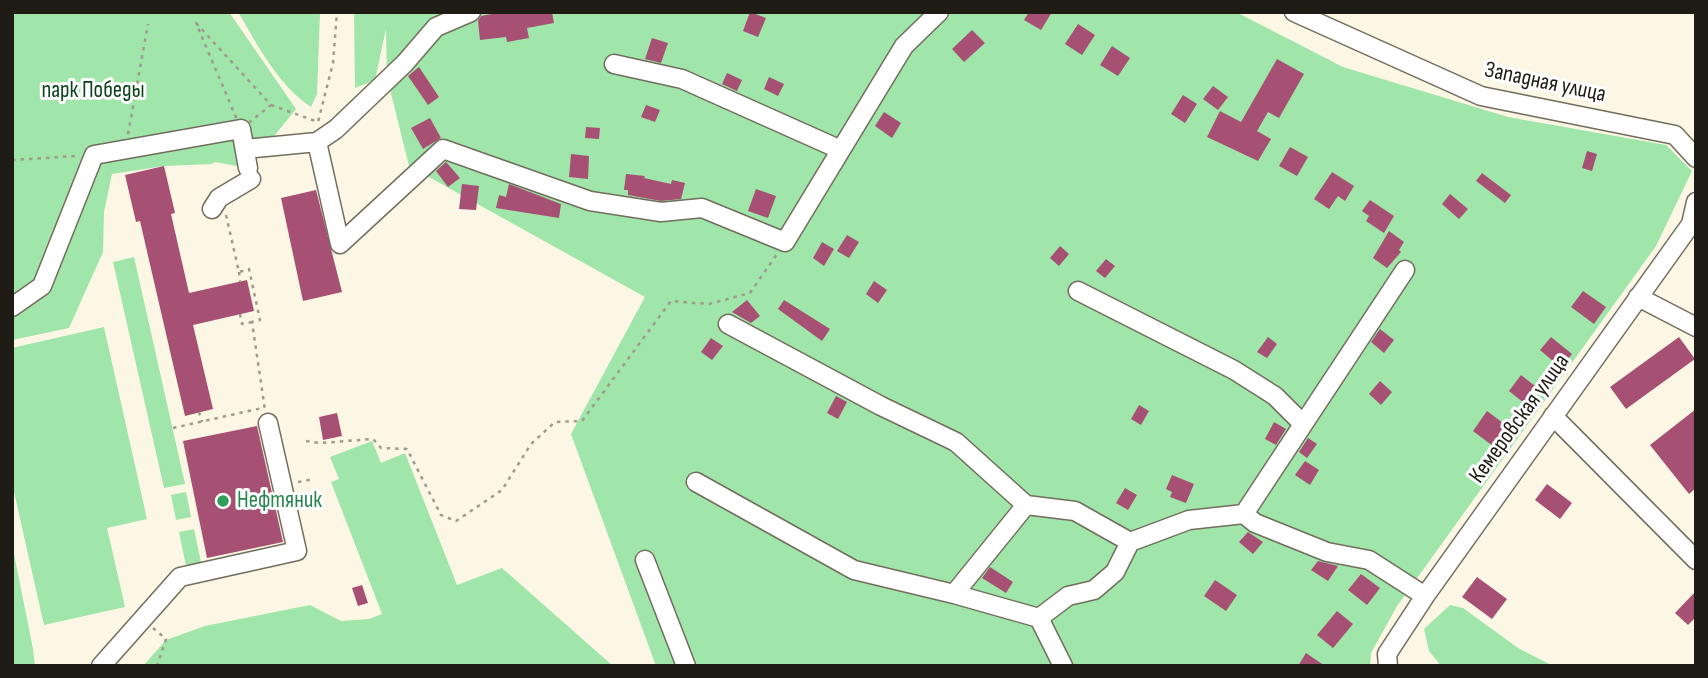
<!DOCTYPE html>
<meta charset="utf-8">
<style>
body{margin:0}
#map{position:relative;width:1708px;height:678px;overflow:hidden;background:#fcf6e4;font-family:"Sofia Sans Condensed",sans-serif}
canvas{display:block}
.frame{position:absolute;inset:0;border:14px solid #1e1c15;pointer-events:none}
</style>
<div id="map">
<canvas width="1708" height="678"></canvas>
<div class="frame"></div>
</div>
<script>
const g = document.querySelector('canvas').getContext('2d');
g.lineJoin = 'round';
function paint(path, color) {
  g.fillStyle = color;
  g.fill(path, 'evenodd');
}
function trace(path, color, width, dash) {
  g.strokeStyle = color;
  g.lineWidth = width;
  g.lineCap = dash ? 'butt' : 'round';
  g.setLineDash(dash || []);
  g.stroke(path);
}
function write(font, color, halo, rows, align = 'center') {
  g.font = font + ' "Sofia Sans Condensed",sans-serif';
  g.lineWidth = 6;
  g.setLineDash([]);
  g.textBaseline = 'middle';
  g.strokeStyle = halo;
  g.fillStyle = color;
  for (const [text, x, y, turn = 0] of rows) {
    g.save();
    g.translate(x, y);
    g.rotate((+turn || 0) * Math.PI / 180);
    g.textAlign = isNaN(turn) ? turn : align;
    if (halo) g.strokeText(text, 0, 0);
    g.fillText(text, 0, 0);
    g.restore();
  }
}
paint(new Path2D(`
 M12,12H229L296,109L248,168L215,162L212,164L164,166L112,174L104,212L103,252L69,328L12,340Z
 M238,12H320L317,94L311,107C277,84 259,47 238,12Z
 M354,12H1236L1343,67L1508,117L1666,145L1692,171L1656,246L1397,606L1371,653L1370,666H656L571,434L645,297L409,166L387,77L386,29L375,80L355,88Z
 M134,257L185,484L164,488L113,262Z
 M104,327L147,519L107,528L125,607L44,625L12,483V348Z
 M372,441L381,463L405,453L457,585L502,568L613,666H143L166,640L205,626L310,605L341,621L369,619L382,614L331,482L339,479L330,457Z
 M186,492L191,517L176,520L171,495Z
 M194,529L202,567L187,571L179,532Z
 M12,544L33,649L35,666H12Z
 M1450,605L1463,608L1518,648L1553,666H1441L1429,651L1424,629Z`), '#a0e5a9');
paint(new Path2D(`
 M502,12H552L554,23L527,28L529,38L507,42L506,37L480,40L478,21L481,16Z
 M750,12L766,18L758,37L743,31Z
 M1029,12H1052L1041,30L1024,20Z
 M1078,24L1095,35L1082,55L1065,44Z
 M972,30L985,43L964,62L952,49Z
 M652,38L668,43L661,63L645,59Z
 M1112,46L1130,58L1118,76L1100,65Z
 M1277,59L1304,74L1279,118L1268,112L1257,131L1271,139L1258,161L1207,137L1220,111L1241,122Z
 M419,67L439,97L428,105L408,76Z
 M727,73L742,80L737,91L722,84Z
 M769,77L784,84L778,96L764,89Z
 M1213,86L1228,97L1218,110L1203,99Z
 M1183,95L1197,104L1185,123L1171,114Z
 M646,105L660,110L655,122L641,117Z
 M884,112L901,123L892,138L875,126Z
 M430,118L441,138L423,149L411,128Z
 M586,127L600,128L599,139L585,138Z
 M1290,147L1308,157L1297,176L1279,166Z
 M1587,151L1597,154L1592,171L1582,168Z
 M571,154L589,156L588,179L569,177Z
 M446,162L460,178L448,187L436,171Z
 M164,166L175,213L171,214L189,293L247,280L254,311L193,325L213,409L185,416L140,221L136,222L125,175Z
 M1332,172L1354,186L1345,201L1338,196L1329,209L1314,199Z
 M1482,173L1511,195L1505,203L1476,181Z
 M626,174L645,176L644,178L671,184L672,180L685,183L681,199L661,201L628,195V190H624Z
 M462,184L479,186L476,210L459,209Z
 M509,184L561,204L559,218L496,208L499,195L506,197Z
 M756,189L776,196L768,218L748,211Z
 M316,190L342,292L303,301L281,198Z
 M1450,194L1468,209L1459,219L1442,204Z
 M1370,200L1394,216L1384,233L1366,221L1369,216L1362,211Z
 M1389,231L1404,242L1399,250L1401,252L1387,268L1373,258Z
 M847,235L859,242L849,258L837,251Z
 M822,242L834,249L824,266L813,258Z
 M1060,246L1069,254L1059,266L1050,258Z
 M1106,259L1115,266L1105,278L1096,271Z
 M874,281L887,290L878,303L866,294Z
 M1583,291L1606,307L1594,324L1571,307Z
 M747,300L760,316L751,323L732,312Z
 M784,300L830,329L822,341L778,309Z
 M1380,329L1394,340L1384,353L1371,342Z
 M1268,337L1277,344L1267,358L1257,352Z
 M1551,337L1572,354L1561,368L1540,350Z
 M1679,337L1695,359L1626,409L1610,387Z
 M711,338L723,346L712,360L701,352Z
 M1521,375L1535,386L1530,392L1537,397L1529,407L1509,391Z
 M1380,381L1392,392L1381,405L1369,394Z
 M836,396L847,402L838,419L827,413Z
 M1139,405L1149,411L1141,425L1131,419Z
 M1696,409V488L1689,494L1650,445Z
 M1487,411L1503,423L1500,427L1509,434L1497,449L1473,431Z
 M337,413L342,436L323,440L319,417Z
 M1274,422L1286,429L1276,445L1265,439Z
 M257,426L283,542L207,558L183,441Z
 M1308,438L1317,444L1307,458L1299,452Z
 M1305,461L1319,470L1310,485L1295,475Z
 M1172,475L1194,484L1186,503L1170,497L1172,492L1166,489Z
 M1547,484L1572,503L1560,519L1535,500Z
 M1125,488L1137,495L1128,510L1116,503Z
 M1248,532L1263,542L1253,554L1239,542Z
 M1318,561L1338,566L1328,581L1311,570Z
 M990,567L1013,582L1006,593L982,578Z
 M1361,574L1380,588L1367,605L1348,590Z
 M1477,577L1507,599L1492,619L1462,597Z
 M1215,580L1237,595L1226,611L1204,596Z
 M362,585L368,603L358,606L352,588Z
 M1696,591V617L1688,625L1675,613Z
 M1337,611L1353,624L1333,648L1317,635Z
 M1306,653L1325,666H1298Z`), '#a65073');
const minor = new Path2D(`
 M1294,12L1481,96L1675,135L1696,158
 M614,64L682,79L841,150
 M317,142L340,244L443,149L590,201L661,212L702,208L785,242L904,46L939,12
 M245,149L317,142L336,129L405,63L436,27L471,12
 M212,209L219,198L251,179
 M1078,291L1234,370L1275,396L1303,424
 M1638,297L1696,327
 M12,307L42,286L94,155L241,129L248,168
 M728,324L881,406L956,442L1026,505L1075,511L1130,542L1189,520L1244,514L1255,523L1327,552L1369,560L1425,596
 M1553,416L1696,560
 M696,482L854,570L954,594L1039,618L1068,596L1094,590L1115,572L1130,542
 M1244,514L1405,270
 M645,560L686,666
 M954,594L1026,505
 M1039,618L1063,666
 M101,666L180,577L297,551L268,423
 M1388,666L1387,654L1425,596L1691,224L1696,202`);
trace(minor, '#726d5d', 21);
trace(new Path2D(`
 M196,23L271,105L241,129Z
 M271,105L318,122L333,63L337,12
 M128,134L148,24
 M12,160L76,156
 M226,215L239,272L249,269L260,320L252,322L265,410
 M239,272L240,282
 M240,314L242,324L252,322
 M199,412L202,422
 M173,428L262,408
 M306,441L320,443L373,439L381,448L407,449L441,515L456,521L502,490L531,444L555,422L582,421L671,301L709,304L750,293L777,254
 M298,482L314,479
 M153,628L166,639L157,666`), '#9f9b8e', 2.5, [3.5, 5]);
trace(minor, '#fff', 18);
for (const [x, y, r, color] of [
 [223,501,7,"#2e9e5b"]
]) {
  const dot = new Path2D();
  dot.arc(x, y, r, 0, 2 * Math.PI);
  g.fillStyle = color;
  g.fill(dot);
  trace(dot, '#fff', 2.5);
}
write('23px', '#1e1c15', '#fff', [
 ["Западная улица",1545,83,12],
 ["Кемеровская улица",1520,419,-54]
]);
write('23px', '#0a4319', '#fff', [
 ["парк Победы",93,91]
]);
write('23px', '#27864d', '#fff', [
 ["Нефтяник",237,501]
], 'left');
</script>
